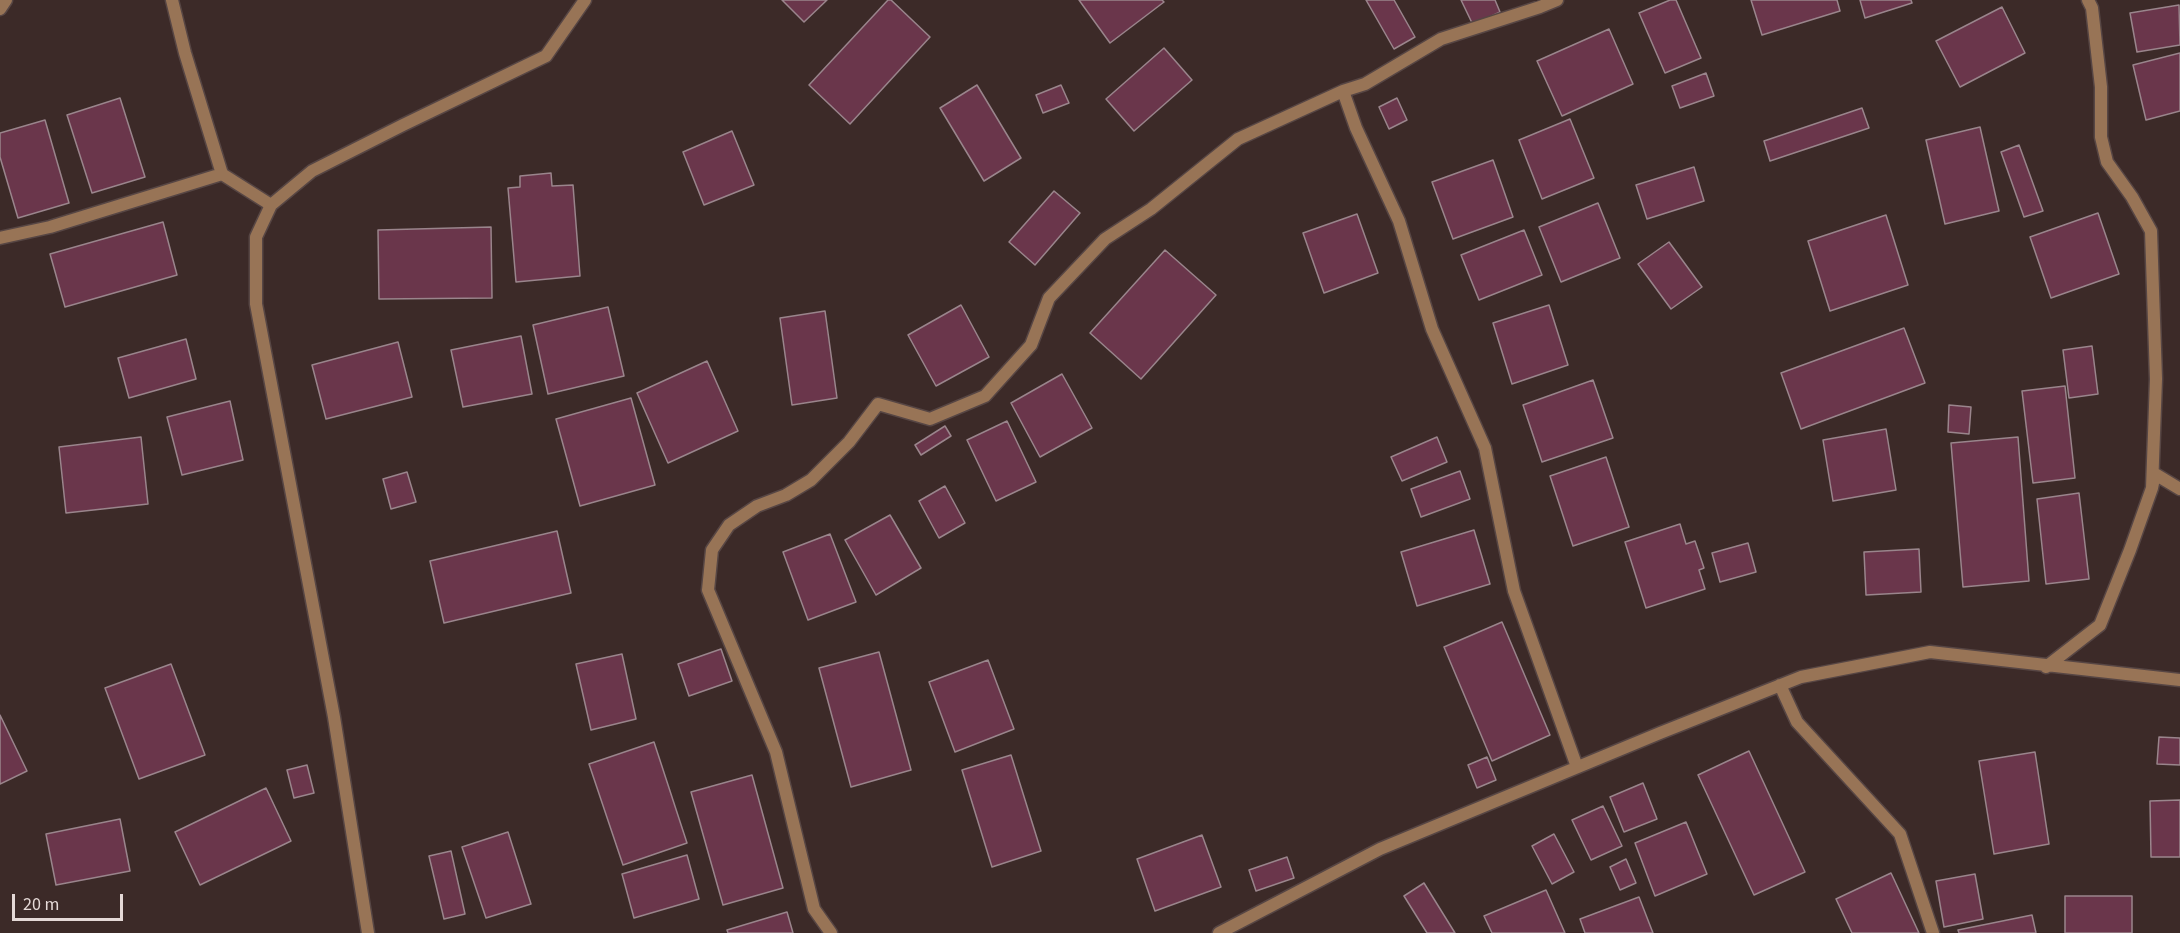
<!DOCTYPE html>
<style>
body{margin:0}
#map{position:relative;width:2180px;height:933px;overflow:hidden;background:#3c2a28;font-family:"Source Sans 3",sans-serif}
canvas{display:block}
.scale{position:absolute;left:12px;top:894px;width:111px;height:27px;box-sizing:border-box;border:3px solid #e5d9d7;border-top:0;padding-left:8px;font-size:18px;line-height:21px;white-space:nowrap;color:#e5d9d7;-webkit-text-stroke:4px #3c2a28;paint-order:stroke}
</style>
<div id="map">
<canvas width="2180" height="933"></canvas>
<div class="scale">20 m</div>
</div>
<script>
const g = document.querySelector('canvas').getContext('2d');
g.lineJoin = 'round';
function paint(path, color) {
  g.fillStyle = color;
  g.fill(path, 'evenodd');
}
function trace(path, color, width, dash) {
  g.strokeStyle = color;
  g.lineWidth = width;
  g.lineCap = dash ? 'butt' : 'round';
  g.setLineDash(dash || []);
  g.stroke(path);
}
const building = new Path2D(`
 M782,0H827L804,22Z
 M888,0H891L930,37L850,124L809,85Z
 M1079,0H1162L1164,2L1110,43Z
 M1366,0H1394L1415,37L1394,49Z
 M1461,0H1495L1500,12L1473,25Z
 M1670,0H1676L1701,58L1665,73L1639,13Z
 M1751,0H1837L1840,11L1762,35Z
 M1860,0H1911L1912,3L1865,18Z
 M2179,5L2180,45L2137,52L2130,13Z
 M2002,7L2025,53L1960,87L1936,41Z
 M1609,29L1633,84L1562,116L1537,61Z
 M1164,48L1192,80L1134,131L1106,99Z
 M2180,53V111L2146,120L2133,65Z
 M1706,73L1714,96L1680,108L1672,86Z
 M977,85L1021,158L984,181L940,108Z
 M1061,85L1069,103L1043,113L1036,95Z
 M120,98L145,177L92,193L67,115Z
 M1397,98L1407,120L1389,129L1379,107Z
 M1862,108L1869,128L1770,161L1764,141Z
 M1570,119L1594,178L1542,199L1519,140Z
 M45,120L69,203L18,218L0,157V133Z
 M1980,127L1999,211L1945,224L1926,140Z
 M732,131L754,185L704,205L683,152Z
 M2019,145L2043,211L2024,217L2001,152Z
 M1493,160L1513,217L1453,239L1432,182Z
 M1694,167L1704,201L1647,219L1636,185Z
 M551,173L552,186L573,185L580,276L516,282L508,188L520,187V176Z
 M1054,191L1080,213L1035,265L1009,242Z
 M1598,203L1620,258L1561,282L1539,227Z
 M2098,213L2119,274L2051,298L2030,237Z
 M1357,214L1378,273L1324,293L1303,233Z
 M1886,215L1908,285L1830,311L1808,241Z
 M163,222L177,275L65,307L50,254Z
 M491,227L492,298L379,299L378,230Z
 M1524,230L1542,275L1479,300L1461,255Z
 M1669,242L1702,287L1671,309L1638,264Z
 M1165,250L1216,295L1141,379L1090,333Z
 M961,305L989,357L936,386L908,335Z
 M1549,305L1568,365L1512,384L1493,323Z
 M608,307L624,376L548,394L533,325Z
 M825,311L837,398L792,405L780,318Z
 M1904,328L1925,383L1801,429L1781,373Z
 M521,336L532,394L463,407L451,350Z
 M186,339L196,379L129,398L118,358Z
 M398,342L412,397L326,419L312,365Z
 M2092,346L2098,394L2069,398L2063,350Z
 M707,361L738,431L668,463L637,393Z
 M1062,374L1092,428L1040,457L1011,403Z
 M1593,380L1613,438L1542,462L1523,405Z
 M2065,386L2075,478L2033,483L2022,391Z
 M631,398L655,485L580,506L556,419Z
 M230,401L243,460L182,475L167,417Z
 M1949,405L1971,407L1969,434L1948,432Z
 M1007,421L1036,482L996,501L967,440Z
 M945,426L951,436L921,455L915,445Z
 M1886,429L1896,490L1833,501L1823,440Z
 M141,437L148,504L66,513L59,447Z
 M1437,437L1447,462L1402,481L1391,457Z
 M2018,437L2029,581L1963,587L1951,443Z
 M1606,457L1629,527L1573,546L1550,476Z
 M1460,471L1470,499L1421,517L1411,489Z
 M407,472L416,502L391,509L383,479Z
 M945,486L965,523L939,538L919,501Z
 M2079,493L2089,579L2046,584L2037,499Z
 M890,515L921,568L876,595L845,540Z
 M1680,524L1686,544L1695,541L1704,568L1699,570L1705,589L1646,608L1625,542Z
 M1474,530L1490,584L1417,606L1401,552Z
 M557,531L571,593L444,623L430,561Z
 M830,534L856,602L808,620L783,552Z
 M1748,543L1756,572L1720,582L1712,553Z
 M1919,549L1921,592L1866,595L1864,552Z
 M1502,622L1550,735L1492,761L1444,647Z
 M721,649L732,681L689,696L678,664Z
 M879,652L911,770L851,787L819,668Z
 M622,654L636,719L591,730L576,664Z
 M988,660L1014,729L955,752L929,682Z
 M171,664L205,755L139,779L105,688Z
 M0,715L27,771L0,784Z
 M2159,737L2180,738V765L2157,764Z
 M654,742L687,843L623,865L589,764Z
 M1749,751L1805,872L1754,895L1698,775Z
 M2035,752L2049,844L1994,854L1979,761Z
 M1011,755L1041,851L992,867L962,770Z
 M1487,757L1496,780L1477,788L1468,765Z
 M307,765L314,793L294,798L287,770Z
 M752,775L783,888L723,905L691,792Z
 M1643,783L1657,819L1624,832L1610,797Z
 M266,788L291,841L200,885L175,832Z
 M2180,800V857H2151L2150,801Z
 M1603,806L1622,846L1591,860L1572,820Z
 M120,819L130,871L56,885L46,834Z
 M1686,822L1707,874L1655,896L1635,843Z
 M508,832L531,904L486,918L462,847Z
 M1554,834L1574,872L1552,884L1532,846Z
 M1202,835L1221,887L1155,911L1137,859Z
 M451,851L465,914L444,919L429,856Z
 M687,855L699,899L634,918L622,874Z
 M1287,857L1294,878L1256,891L1249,870Z
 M1626,859L1636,883L1620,890L1610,867Z
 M1891,873L1919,933H1852L1836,899Z
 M1975,874L1983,919L1944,927L1936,881Z
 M1424,883L1455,933H1427L1404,896Z
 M1546,890L1565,933H1492L1484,916Z
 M2065,896H2132V933H2065Z
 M1639,897L1653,933H1585L1580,919Z
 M787,912L793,933H728L727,930Z
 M2032,915L2036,933H1959L1958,930Z`);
paint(building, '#6a364b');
trace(building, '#9a858c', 1.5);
const minor = new Path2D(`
 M172,0L185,53L222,174
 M2088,0L2092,8L2101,87V137L2107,162L2132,197L2151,231L2156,379L2152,488
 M0,9L6,0
 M1343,91L1356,128L1399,221L1432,329L1485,448L1514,591L1577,767
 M0,238L50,227L222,174L271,205
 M2046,667L2100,625L2130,550L2152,488L2155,474L2180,489
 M1780,685L1797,722L1900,834L1933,933
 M368,933L334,717L256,304V237L271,205L312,171L403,125L546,56L585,0
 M831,933L814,909L776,752L708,590L712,550L729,525L757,506L786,495L811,480L849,442L878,404L930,419L985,396L1031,345L1049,298L1105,239L1151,209L1238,139L1343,91L1365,84L1441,39L1540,7L1557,0
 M1219,933L1380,849L1660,733L1801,677L1930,652L2180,680`);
trace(minor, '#574644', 15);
trace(minor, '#987456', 12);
</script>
